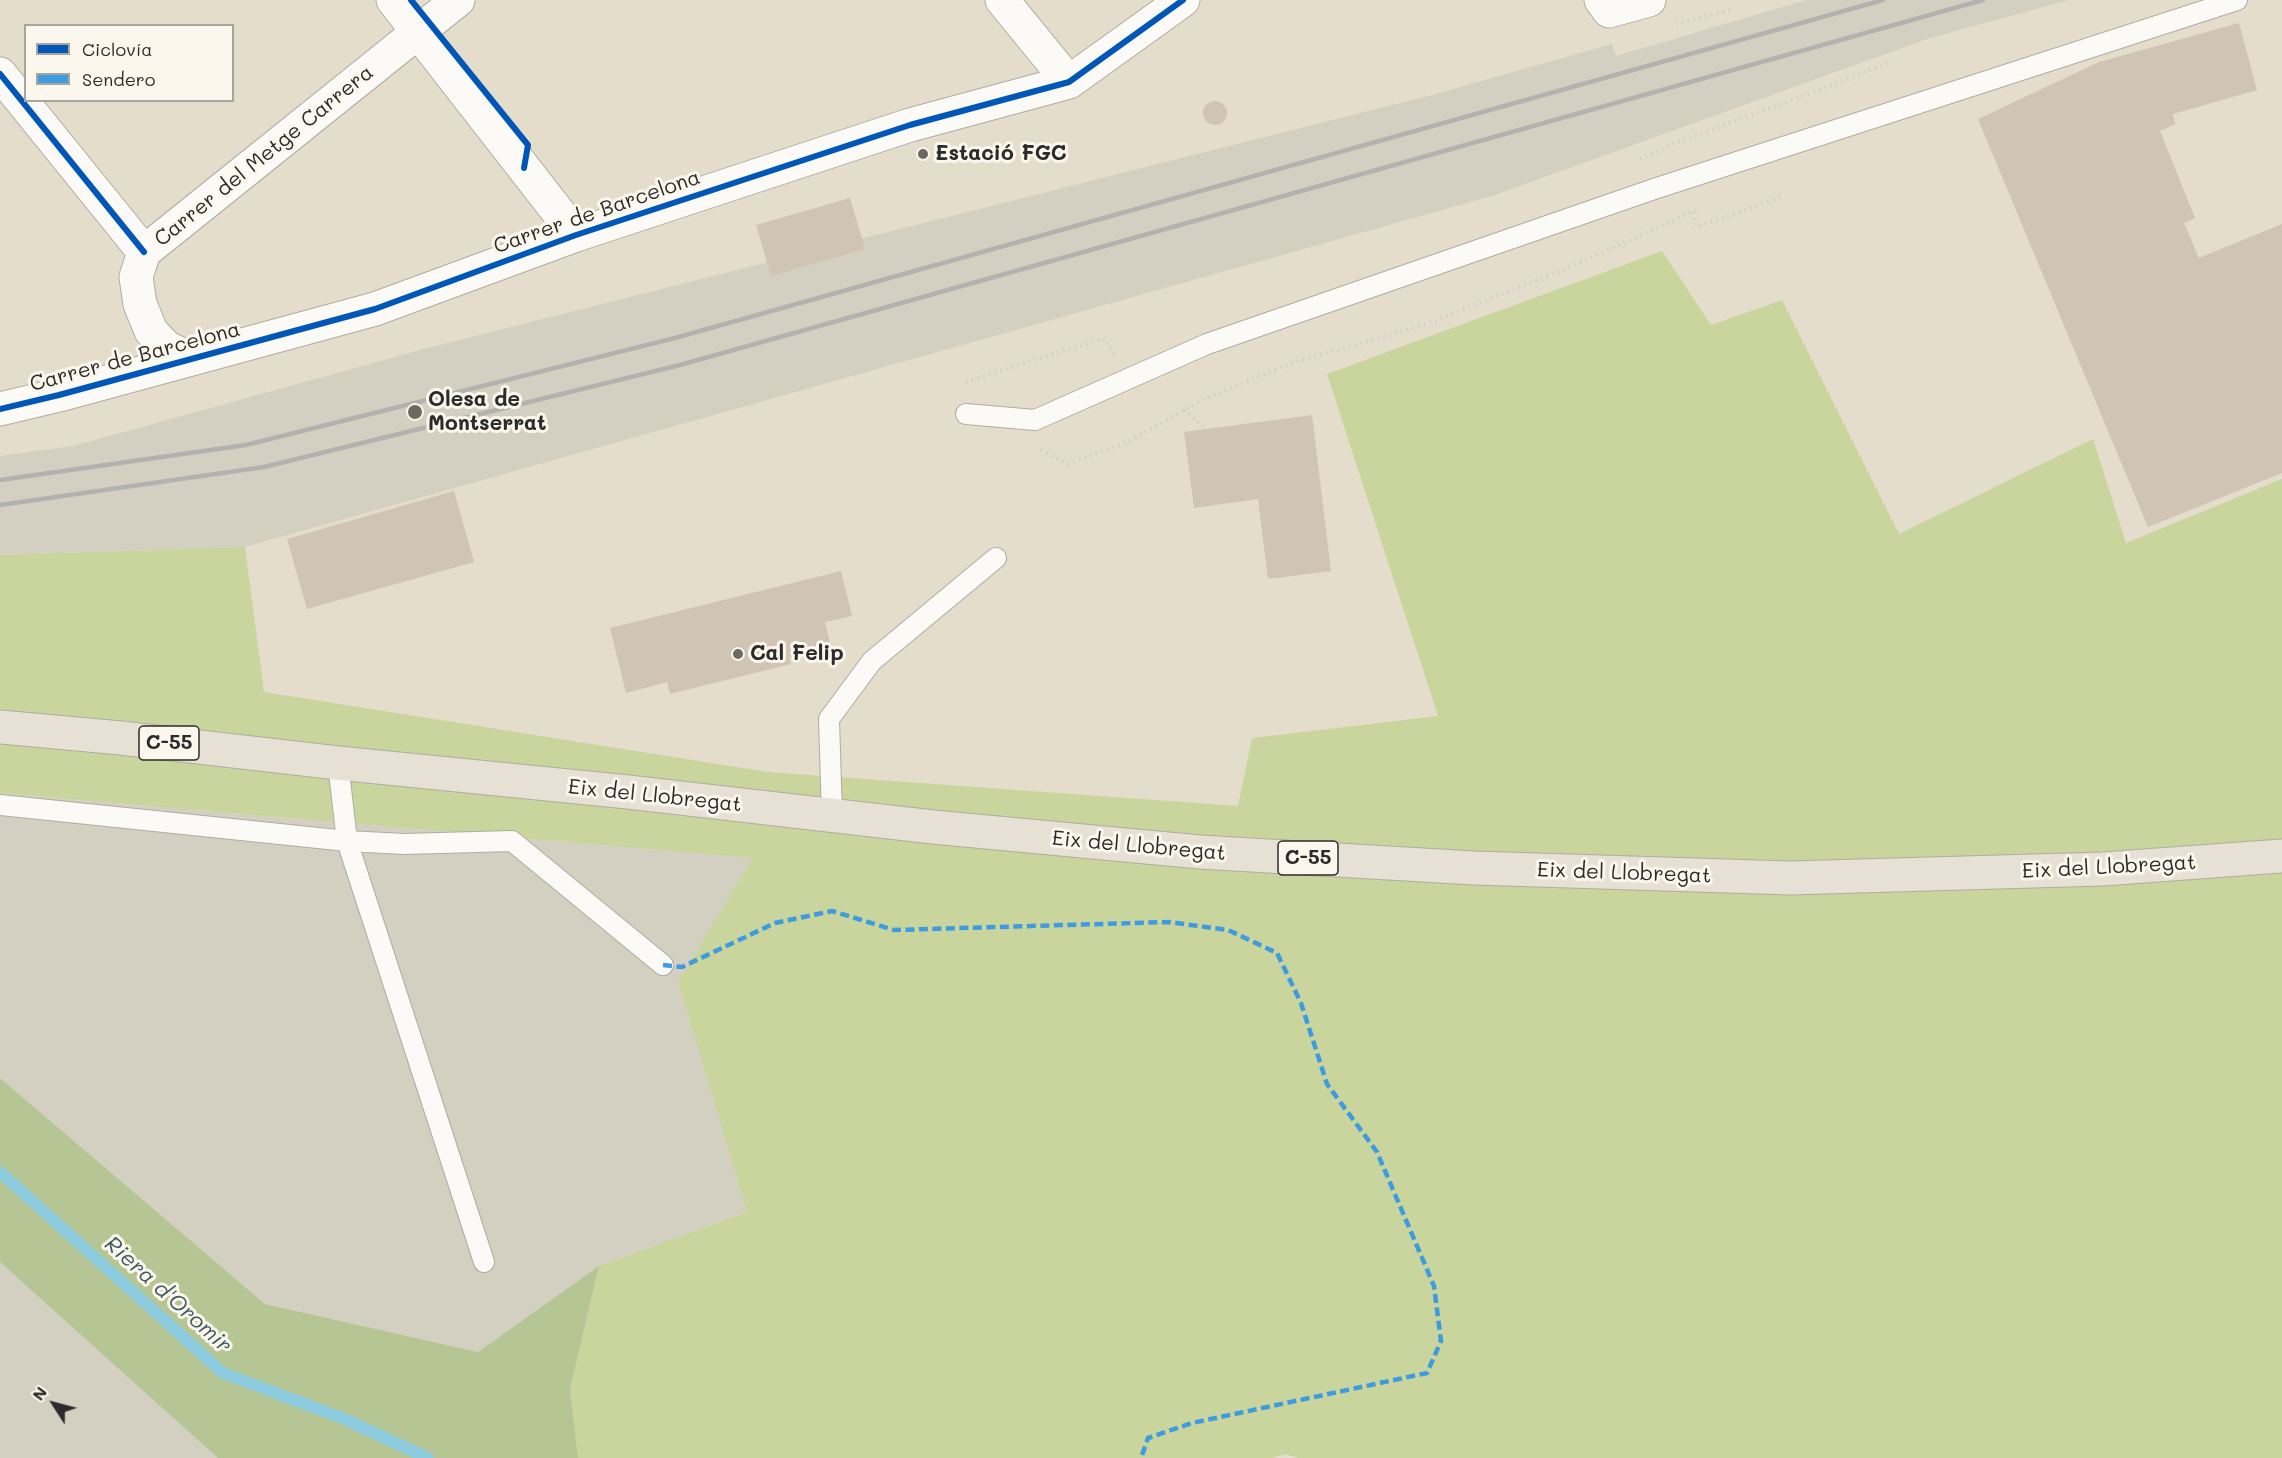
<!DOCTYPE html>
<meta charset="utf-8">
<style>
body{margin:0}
#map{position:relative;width:2282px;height:1458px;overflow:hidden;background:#e4ddcc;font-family:Mali,sans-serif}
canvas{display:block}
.legend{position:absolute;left:24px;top:24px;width:210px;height:78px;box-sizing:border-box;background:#fbf7ec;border:2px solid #a8a59f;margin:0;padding:8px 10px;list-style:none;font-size:18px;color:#2b2b2b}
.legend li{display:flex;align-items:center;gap:12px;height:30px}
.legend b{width:30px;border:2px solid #a8a59f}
.north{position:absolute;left:24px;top:1374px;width:60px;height:60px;-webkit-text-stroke:4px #fbf7ec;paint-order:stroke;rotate:306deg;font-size:16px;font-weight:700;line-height:24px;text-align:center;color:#2b2b2b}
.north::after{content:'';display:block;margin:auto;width:21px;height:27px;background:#2b2b2b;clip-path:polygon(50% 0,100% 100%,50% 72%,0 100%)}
</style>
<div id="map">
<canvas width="2282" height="1458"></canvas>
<ul class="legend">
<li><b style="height:8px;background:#0057b8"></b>Ciclovía</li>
<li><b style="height:8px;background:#3d9ce1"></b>Sendero</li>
</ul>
<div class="north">N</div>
</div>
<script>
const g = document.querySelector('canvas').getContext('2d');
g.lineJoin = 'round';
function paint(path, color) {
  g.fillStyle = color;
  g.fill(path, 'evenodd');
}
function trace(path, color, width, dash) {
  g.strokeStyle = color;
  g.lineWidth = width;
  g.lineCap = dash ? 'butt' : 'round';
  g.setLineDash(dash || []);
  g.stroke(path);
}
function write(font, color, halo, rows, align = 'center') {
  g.font = font + ' Mali,sans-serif';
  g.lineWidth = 6;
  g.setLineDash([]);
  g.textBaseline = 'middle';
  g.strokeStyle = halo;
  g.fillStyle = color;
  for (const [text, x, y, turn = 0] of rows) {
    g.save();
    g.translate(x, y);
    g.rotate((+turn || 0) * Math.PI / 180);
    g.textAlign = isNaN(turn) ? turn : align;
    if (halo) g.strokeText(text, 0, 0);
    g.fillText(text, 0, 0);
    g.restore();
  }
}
paint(new Path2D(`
 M1806,0H2069L1927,39L1492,196L245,547L0,555V456L73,446L431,347L1432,95L1612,44L1616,56Z
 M0,793L754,858L678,982L747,1212L599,1266L479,1352L265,1304L0,1078Z
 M0,1262L83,1335L218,1458H0Z`), '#d4d0c1');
paint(new Path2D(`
 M1662,251L1711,325L1782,300L1899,534L2093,439L2126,543L2282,479V1458H1299L1285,1454L1273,1458H578L570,1389L599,1266L747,1212L678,982L753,858L0,793V555L245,547L264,692L768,772L1238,806L1252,738L1438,716L1327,374Z`), '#c9d59c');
paint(new Path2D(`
 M0,1078L265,1304L478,1352L599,1266L570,1389L578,1458H218L0,1262Z`), '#b5c594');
trace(new Path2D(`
 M0,1172L223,1373L342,1418L428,1458`), '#8ccbde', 12);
paint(new Path2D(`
 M2239,23L2257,90L2173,114L2175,124L2160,131L2195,218L2184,223L2199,258L2282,224V473L2148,527L1978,119L2099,62Z
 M1203 113a12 12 0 1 1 24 0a12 12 0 1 1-24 0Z
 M850,198L865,249L771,276L756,225Z
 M1312,415L1331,571L1268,579L1258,499L1194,508L1184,432Z
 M454,491L474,562L307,609L287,539Z
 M841,571L852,616L825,622L831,647L789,657L791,664L670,694L667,682L626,693L610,628Z`), '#d0c4b5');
const lane = new Path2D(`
 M966,414L1035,420L1207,344L1654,189L2237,0
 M338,763L347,841L484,1262
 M0,805L347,841L404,844L512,841L663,965
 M832,816L829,719L872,661L996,558`);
const street = new Path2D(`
 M393,0L576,235
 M1002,0L1069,82
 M1601,0L1609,11L1649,0
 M0,74L144,252
 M190,359L166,347L151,331L140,304L136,277L144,252L458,0
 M0,409L59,395L375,309L576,235L910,125L1069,82L1183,0`);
const highway = new Path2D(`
 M0,727L121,738L338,763L628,792L933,827L1200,852L1474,868L1790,878L2103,869L2282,856`);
trace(lane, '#b0aca1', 22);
trace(street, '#b0aca1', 35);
trace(highway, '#b0aca1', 35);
trace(new Path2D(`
 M1676,24L1731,10
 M1640,159L1670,145L1841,82L1891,61
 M1693,212L1697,227L1783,196
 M966,382L1103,338L1115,354
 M1184,410L1206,429
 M1041,450L1068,464L1128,442L1202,400L1289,364L1421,326L1568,268L1699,209`), '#d1cfcb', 4, [1.5, 4.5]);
trace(lane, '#fbfaf7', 20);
trace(street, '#fbfaf7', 33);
trace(highway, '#e7e0d4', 33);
trace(new Path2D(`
 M0,480L246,445L675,338L1883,0
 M0,505L264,467L680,365L1983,0`), '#b3b2af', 4.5);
trace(new Path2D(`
 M663,965L682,967L775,923L832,911L894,930L1169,922L1228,930L1277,953L1301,1003L1327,1084L1377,1152L1434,1286L1441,1341L1427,1373L1192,1423L1148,1438L1141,1458`), '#3d9ce1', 4.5, [9, 4.5]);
trace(new Path2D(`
 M411,0L528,145L524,168
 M0,74L144,252
 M0,409L59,395L375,309L576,235L910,125L1069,82L1183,0`), '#0057b8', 6);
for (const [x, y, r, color] of [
 [923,154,6,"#6c6963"],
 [415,412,8,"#6c6963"],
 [738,654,6,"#6c6963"]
]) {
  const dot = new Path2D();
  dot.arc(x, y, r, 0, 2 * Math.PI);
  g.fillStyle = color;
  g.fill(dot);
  trace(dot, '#fbf7ec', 2);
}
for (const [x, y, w] of [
 [169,743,60],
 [1308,858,60]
]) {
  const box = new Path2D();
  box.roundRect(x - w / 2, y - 17, w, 34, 4.5);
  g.fillStyle = '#fbf7ec';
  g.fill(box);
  trace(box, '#2b2b2b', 1.5);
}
write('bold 20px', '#2b2b2b', null, [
 ["C-55",169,743],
 ["C-55",1308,858]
]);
write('bold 21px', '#2b2b2b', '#fbf7ec', [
 ["Estació FGC",935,154],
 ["Olesa de",428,400],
 ["Montserrat",428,424],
 ["Cal Felip",750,654]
], 'left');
write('21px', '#2b2b2b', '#fbf7ec', [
 ["Carrer del Metge Carrera",264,156,-39],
 ["Carrer de Barcelona",597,212,-19],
 ["Carrer de Barcelona",135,357,-15],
 ["Eix del Llobregat",655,796,6],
 ["Eix del Llobregat",1139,846,5],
 ["Eix del Llobregat",2109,867,-3],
 ["Eix del Llobregat",1624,873,2]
]);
write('italic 22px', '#3d5963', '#fbf7ec', [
 ["Riera d'Oromir",168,1295,42]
]);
</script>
